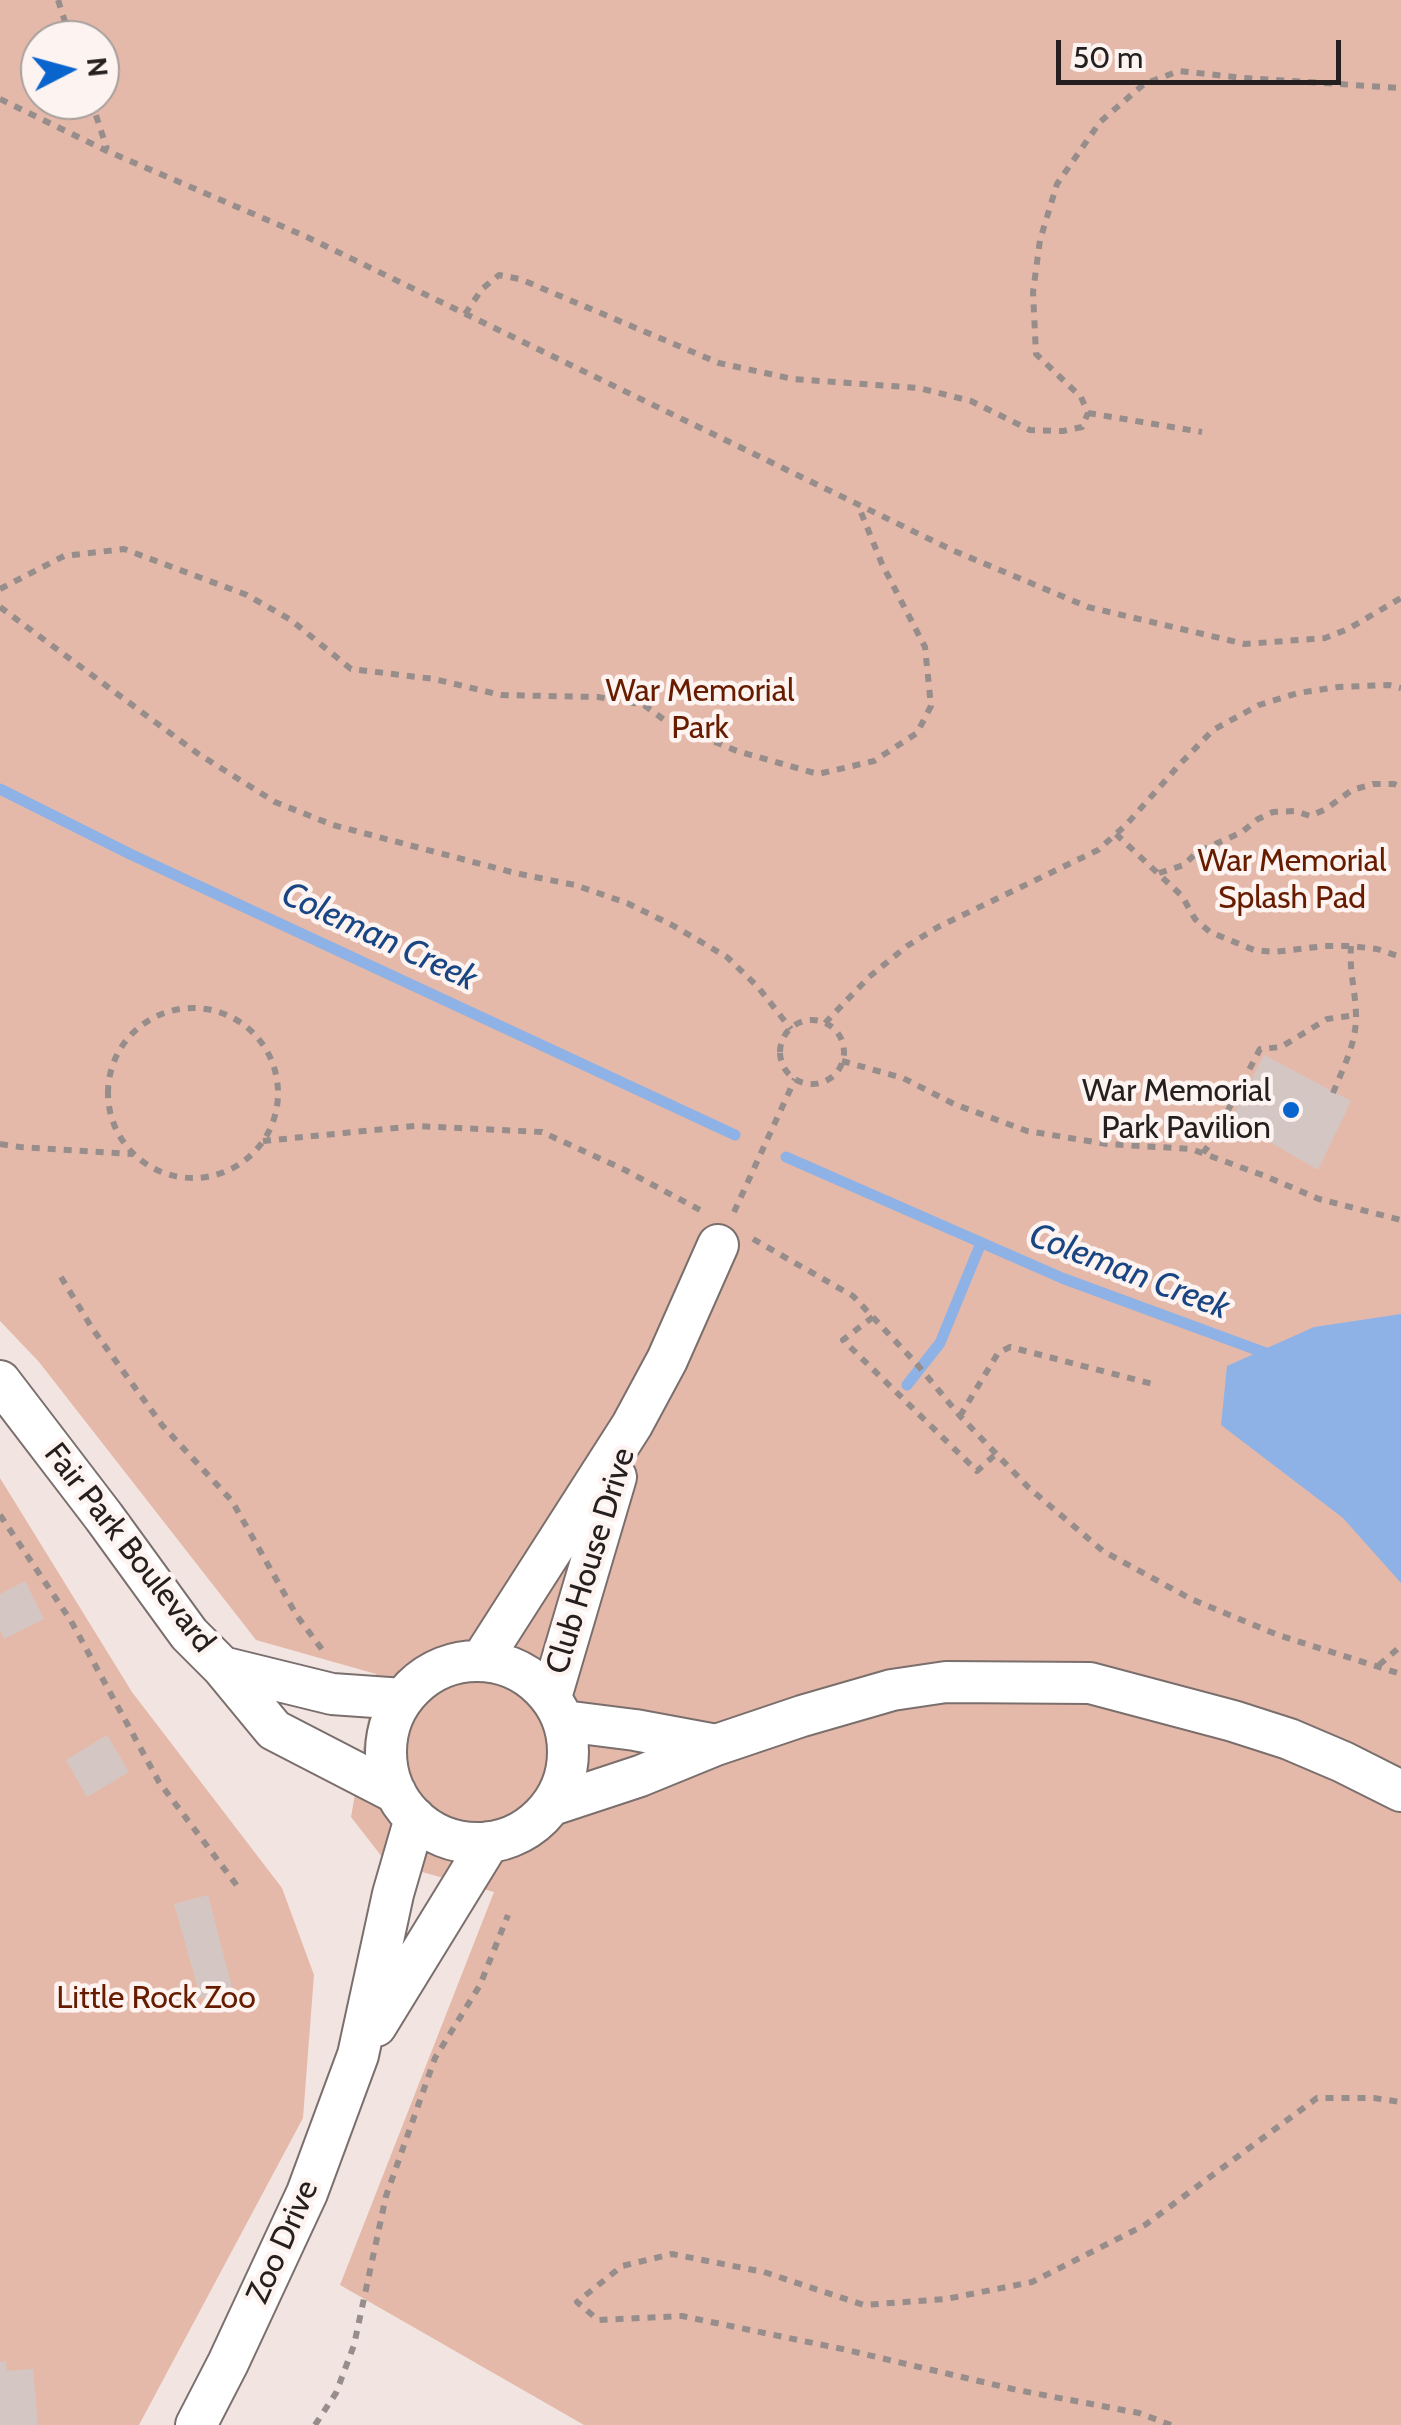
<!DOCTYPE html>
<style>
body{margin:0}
#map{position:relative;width:1401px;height:2425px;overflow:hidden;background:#f2e5e1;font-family:Cabin,sans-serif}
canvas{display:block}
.north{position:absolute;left:20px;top:20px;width:100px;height:100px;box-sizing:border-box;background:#fdf3f0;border:2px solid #a79f9c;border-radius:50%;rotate:84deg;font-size:28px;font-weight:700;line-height:40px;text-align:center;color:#25201f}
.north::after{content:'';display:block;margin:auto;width:35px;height:45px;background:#0a64cd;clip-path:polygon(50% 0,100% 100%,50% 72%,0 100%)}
.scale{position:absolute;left:1056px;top:40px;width:285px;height:45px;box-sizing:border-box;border:5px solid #25201f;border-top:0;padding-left:12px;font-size:30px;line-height:35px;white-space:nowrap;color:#25201f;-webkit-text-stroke:8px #fdf3f0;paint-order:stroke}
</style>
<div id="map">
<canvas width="1401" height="2425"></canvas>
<div class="north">N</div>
<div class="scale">50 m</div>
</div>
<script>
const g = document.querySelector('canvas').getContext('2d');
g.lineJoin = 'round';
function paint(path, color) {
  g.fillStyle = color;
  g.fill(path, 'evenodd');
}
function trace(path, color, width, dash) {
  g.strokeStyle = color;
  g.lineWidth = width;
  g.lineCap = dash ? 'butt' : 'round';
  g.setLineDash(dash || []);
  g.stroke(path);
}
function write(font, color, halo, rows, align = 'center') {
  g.font = font + ' Cabin,sans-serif';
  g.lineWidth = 9;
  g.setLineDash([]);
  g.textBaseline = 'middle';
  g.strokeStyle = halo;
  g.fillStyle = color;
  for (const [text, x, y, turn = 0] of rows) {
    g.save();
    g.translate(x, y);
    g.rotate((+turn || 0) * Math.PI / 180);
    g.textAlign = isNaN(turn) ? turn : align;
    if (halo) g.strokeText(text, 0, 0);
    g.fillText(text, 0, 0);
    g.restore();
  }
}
paint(new Path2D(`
 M0,0H1401V2425H584L340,2285L494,1892L386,1862L351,1817L376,1674L256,1640L39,1362L0,1321ZM40,40H100V100H40Z
 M0,1478L132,1692L282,1888L314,1975L303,2118L139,2425H0Z`), '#e5b9aa');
paint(new Path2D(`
 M1401,1314V1583L1343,1518L1221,1425L1227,1366L1314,1327Z`), '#8eb2e5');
trace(new Path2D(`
 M0,789L130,854L735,1135
 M786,1157L1062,1278L1271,1355
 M907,1385L940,1343L981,1243`), '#8eb2e5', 11);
paint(new Path2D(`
 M1264,1055L1351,1101L1318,1170L1231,1119Z
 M25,1581L44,1619L4,1639L0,1630V1594Z
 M107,1735L129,1772L87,1797L66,1760Z
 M208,1895L233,1991L201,1999L174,1904Z
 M6,2361L7,2371L33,2369L38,2425H0V2362Z`), '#d4c7c3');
const minor = new Path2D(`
 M0,1381L104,1517L189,1634L222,1667L274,1730L396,1793
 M386 1752a91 91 0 1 1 182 0a91 91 0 1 1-182 0Z
 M481,1661L632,1425L667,1360L718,1245
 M222,1667L332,1694L403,1699
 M551,1697L616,1477
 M564,1721L635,1730L716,1745
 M552,1805L640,1776L716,1745L802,1716L892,1690L946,1682L1090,1683L1233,1721L1289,1739L1343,1762L1401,1791
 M376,2026L489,1842
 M196,2425L228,2363L307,2193L358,2055L393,1894L415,1818`);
trace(minor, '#7a6f6c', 44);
trace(new Path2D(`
 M58,0L71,40
 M0,99L107,151L307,237L952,550L1088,607L1245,644L1325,638L1348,629L1401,598
 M91,100L107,149
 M465,314L482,289L499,275L520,279L719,363L793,379L919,388L971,401L1030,430L1063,431L1082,427L1088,413L1081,397L1036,354L1033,292L1040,240L1057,184L1100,122L1144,84L1179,71L1244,78L1401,88
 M1088,413L1202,432
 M0,589L64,556L124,549L247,595L291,620L351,669L434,679L501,695L598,697L644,705L667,722L737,751L818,774L874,761L917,733L931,706L925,647L882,564L858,505
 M0,607L197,753L275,802L333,825L515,873L575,885L627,903L672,925L727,957L758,987L791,1029
 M1116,834L1182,896L1195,919L1210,932L1254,950L1274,952L1325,946H1351L1377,949L1401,957
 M1159,873L1184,865L1197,852L1242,832L1258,819L1273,812L1295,811L1310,816L1326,809L1352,790L1373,784H1394L1401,787
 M108 1093a85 85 0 1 1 170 0a85 85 0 1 1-170 0Z
 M780 1052a32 32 0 1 1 64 0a32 32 0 1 1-64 0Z
 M825,1023L869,977L907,946L938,927L1098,850L1126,825L1179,765L1213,730L1259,705L1298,693L1338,687L1389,685L1401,688
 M842,1061L903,1078L954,1104L1027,1131L1107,1144L1191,1149L1265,1176L1319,1199L1401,1220
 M1333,1093C1343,1068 1356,1044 1356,1017C1356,992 1349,973 1351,946
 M263,1141L415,1126L542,1132L625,1170L702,1211
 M0,1144L20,1147L133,1154
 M1203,1153L1212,1141L1260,1049L1281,1047L1327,1019L1356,1015
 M734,1212L795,1079
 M753,1239L853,1296L916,1363L960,1416L1029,1488L1103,1551L1191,1599L1278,1635L1401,1674
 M61,1277L92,1328L162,1425L232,1501L297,1616L324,1652
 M873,1317L843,1340L977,1471L997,1453
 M960,1416L998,1353L1010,1347L1153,1384
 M0,1515L71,1621L159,1782L241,1891
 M1379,1665L1401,1646
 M315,2425L336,2393L354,2345L386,2196L435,2058L480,1985L508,1915
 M1171,2425L1139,2413L1017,2390L847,2350L682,2316L598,2320L577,2302L622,2266L672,2254L764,2272L864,2305L946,2299L1032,2282L1145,2225L1317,2098H1374L1401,2102`), '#978d8b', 6, [8, 8]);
trace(minor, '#fff', 40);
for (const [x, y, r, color] of [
 [1291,1110,10,"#0a64cd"]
]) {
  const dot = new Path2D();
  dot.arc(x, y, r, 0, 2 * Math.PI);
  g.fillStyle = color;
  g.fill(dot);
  trace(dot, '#fdf3f0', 4);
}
write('32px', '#671c00', '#fdf3f0', [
 ["War Memorial",700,692],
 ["Park",700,729],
 ["War Memorial",1292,862],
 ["Splash Pad",1292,899],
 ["Little Rock Zoo",156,1999]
]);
write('32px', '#25201f', '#fdf3f0', [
 ["War Memorial",1271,1092],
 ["Park Pavilion",1271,1129]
], 'right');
write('32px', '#25201f', '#fdf3f0', [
 ["Fair Park Boulevard",129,1548,52],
 ["Club House Drive",591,1561,-73],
 ["Zoo Drive",283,2242,-66]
]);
write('italic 35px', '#194683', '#fdf3f0', [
 ["Coleman Creek",379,937,25],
 ["Coleman Creek",1129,1272,21]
]);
</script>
